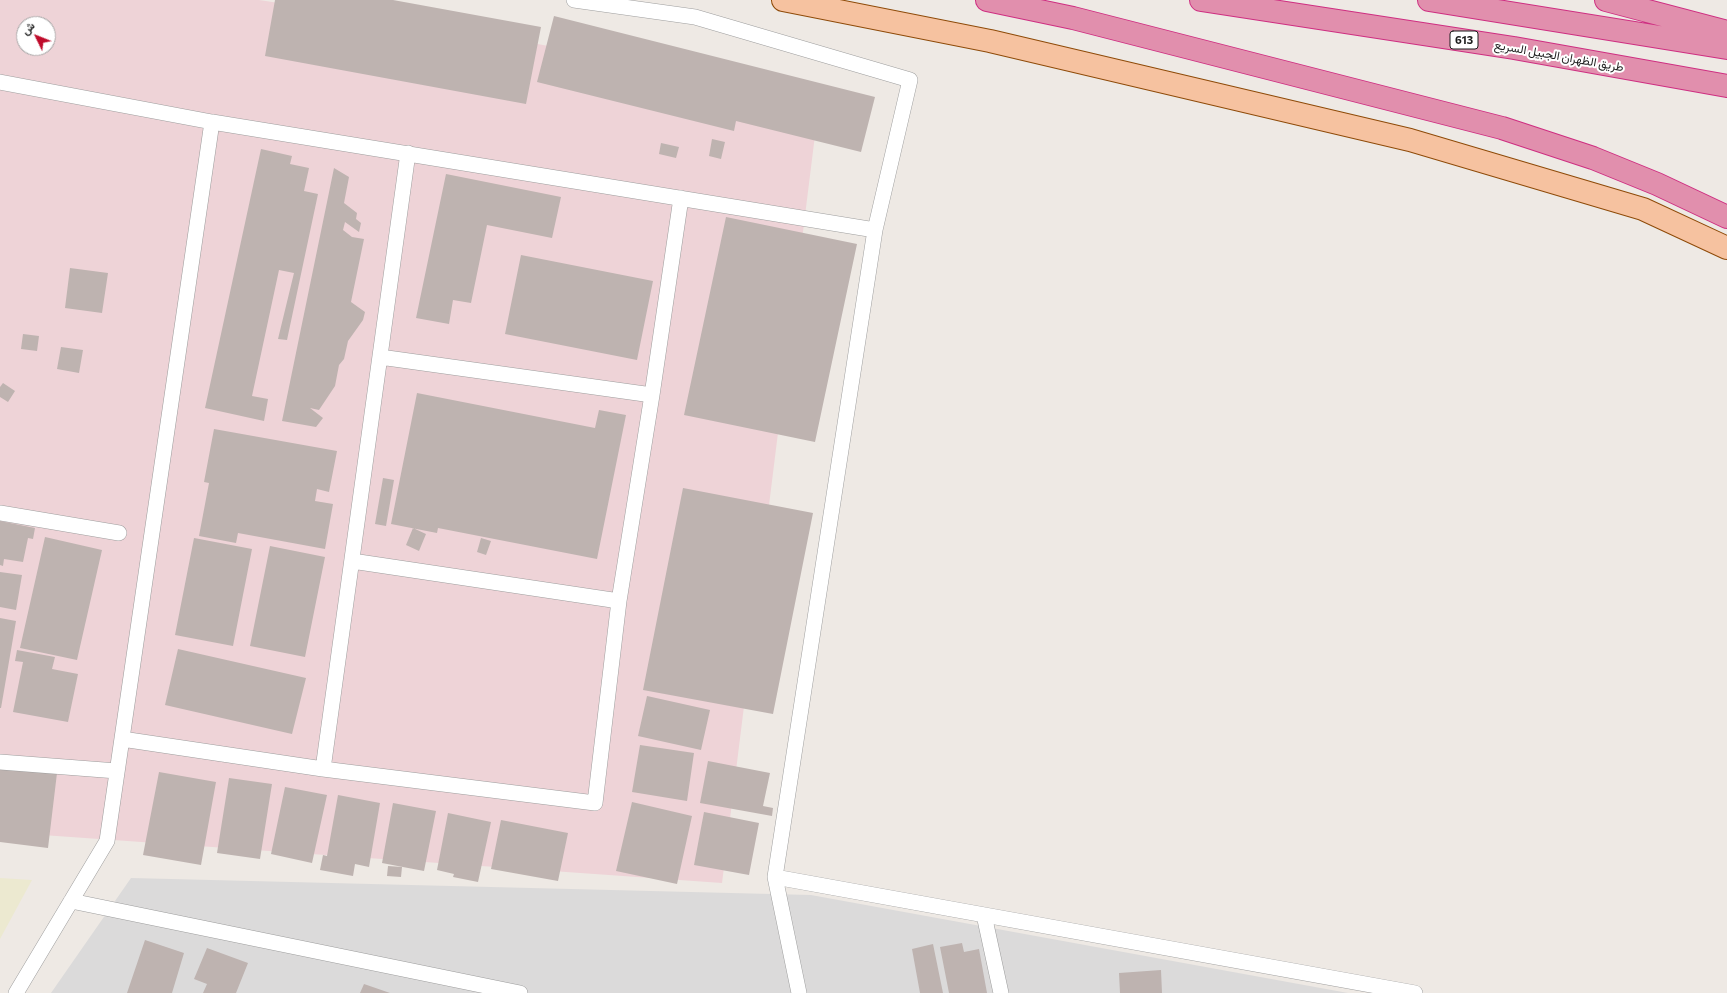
<!DOCTYPE html>
<meta charset="utf-8">
<style>
body{margin:0}
#map{position:relative;width:1727px;height:993px;overflow:hidden;background:#eee9e4;font-family:Commissioner,Vazirmatn,sans-serif}
canvas{display:block}
.north{position:absolute;left:16px;top:16px;width:40px;height:40px;box-sizing:border-box;background:#fff;border:1px solid #a5a5a5;border-radius:50%;rotate:313deg;font-size:11px;font-weight:700;line-height:16px;text-align:center;color:#1d1d1d}
.north::after{content:'';display:block;margin:auto;width:14px;height:18px;background:#bf0b2b;clip-path:polygon(50% 0,100% 100%,50% 72%,0 100%)}
</style>
<div id="map">
<canvas width="1727" height="993"></canvas>
<div class="north">ش</div>
</div>
<script>
const g = document.querySelector('canvas').getContext('2d');
g.lineJoin = 'round';
function paint(path, color) {
  g.fillStyle = color;
  g.fill(path, 'evenodd');
}
function trace(path, color, width, dash) {
  g.strokeStyle = color;
  g.lineWidth = width;
  g.lineCap = dash ? 'butt' : 'round';
  g.setLineDash(dash || []);
  g.stroke(path);
}
function write(font, color, halo, rows, align = 'center') {
  g.font = font + ' Commissioner,Vazirmatn,sans-serif';
  g.lineWidth = 4;
  g.setLineDash([]);
  g.textBaseline = 'middle';
  g.strokeStyle = halo;
  g.fillStyle = color;
  for (const [text, x, y, turn = 0] of rows) {
    g.save();
    g.translate(x, y);
    g.rotate((+turn || 0) * Math.PI / 180);
    g.textAlign = isNaN(turn) ? turn : align;
    if (halo) g.strokeText(text, 0, 0);
    g.fillText(text, 0, 0);
    g.restore();
  }
}
paint(new Path2D(`
 M131,878L811,895L1348,993H51Z`), '#dbdada');
paint(new Path2D(`
 M0,0H259L477,33L686,71L819,103L722,883L0,832ZM24,24H48V48H24Z`), '#eed3d7');
paint(new Path2D(`
 M0,878L32,880L0,939Z`), '#ece9d0');
paint(new Path2D(`
 M275,0H393L541,27L526,104L265,56Z
 M554,16L875,97L861,152L736,121L734,131L537,82Z
 M712,139L725,142L721,159L709,156Z
 M661,143L679,147L676,158L659,154Z
 M261,149L292,156L290,164L309,168L304,191L318,194L287,340L278,339L294,273L279,270L252,396L268,399L264,421L205,408Z
 M334,168L349,177L344,203L357,213L356,219L361,223L359,232L345,222L343,230L352,237L364,239L351,302L365,312L363,320L348,341L344,359L339,365L335,386L319,410L310,408L323,418L316,427L282,421Z
 M446,174L561,197L552,238L487,225L471,303L453,300L449,324L416,318Z
 M726,217L857,244L815,442L684,415Z
 M521,255L653,281L637,360L505,334Z
 M70,268L108,273L102,313L65,308Z
 M23,334L39,336L37,351L21,349Z
 M61,347L83,350L79,373L57,369Z
 M3,383L15,391L8,402L0,397V387Z
 M417,393L595,428L599,410L626,415L597,559L438,528L437,533L391,524Z
 M214,429L337,451L329,492L317,489L315,501L333,504L325,549L238,533L236,543L199,536L209,483L204,482Z
 M383,478L394,480L386,526L375,524Z
 M683,488L813,513L773,714L643,690Z
 M0,521L35,528L33,539L28,538L23,562L4,559L3,566L0,565Z
 M413,528L426,534L419,551L406,545Z
 M45,537L102,550L77,660L20,648Z
 M194,538L252,549L233,646L175,635Z
 M481,538L491,541L486,555L477,552Z
 M270,546L325,557L305,657L250,646Z
 M0,572L22,575L16,610L0,607Z
 M0,618L16,621L1,708H0Z
 M178,649L306,678L292,734L165,705Z
 M17,650L55,657L52,669L78,674L68,722L13,712L23,662L15,661Z
 M647,696L710,710L701,750L638,736Z
 M640,745L694,753L687,801L632,792Z
 M708,761L770,773L763,806L773,808L772,816L700,803Z
 M0,766L57,773L48,848L0,842Z
 M159,772L216,782L201,865L143,855Z
 M229,778L272,784L260,859L217,853Z
 M285,787L327,795L312,863L271,854Z
 M338,795L380,803L369,867L355,864L353,876L320,870L323,855L327,856Z
 M632,802L692,816L677,884L616,871Z
 M393,803L436,811L424,871L382,863Z
 M704,812L759,823L749,875L694,865Z
 M448,813L491,822L478,882L453,877L454,874L437,870Z
 M501,820L568,833L558,881L491,869Z
 M388,866L402,867L401,877L387,876Z
 M145,940L184,953L172,993H127Z
 M962,943L964,952L979,949L987,993H949L940,947Z
 M933,944L943,993H920L912,949Z
 M207,948L248,963L236,993H203L207,984L194,979Z
 M1161,970L1162,993H1120L1119,973Z
 M364,984L390,993H360Z`), '#beb3b0');
const street = new Path2D(`
 M574,0L695,17L910,80L875,230L775,877L799,993
 M0,82L212,122L875,230
 M380,357L652,395
 M0,513L119,533
 M352,561L619,601
 M122,739L323,769L595,803L619,601L652,395L681,198
 M0,762L117,771
 M323,769L408,153
 M775,877L1415,993
 M71,901L520,993
 M984,915L1001,993
 M16,993L107,841L212,122`);
const primary = new Path2D(`
 M783,0L990,41L1410,140L1643,209L1727,248`);
const highway = new Path2D(`
 M987,0L1073,18L1502,128L1593,158L1657,184L1727,217
 M1201,0L1514,48L1727,86
 M1429,0L1727,48
 M1606,0L1727,32`);
trace(street, '#9e9e9e', 16);
trace(primary, '#8e4a08', 24);
trace(highway, '#ce2e81', 24);
trace(street, '#fff', 15);
trace(primary, '#f6c2a0', 22);
trace(highway, '#e18fad', 22);
for (const [x, y, w] of [
 [1464,40,28]
]) {
  const box = new Path2D();
  box.roundRect(x - w / 2, y - 9, w, 18, 3);
  g.fillStyle = '#fff';
  g.fill(box);
  trace(box, '#1d1d1d', 1);
}
write('bold 11px', '#1d1d1d', null, [
 ["613",1464,40]
]);
write('12px', '#1d1d1d', '#fff', [
 ["طريق الظهران الجبيل السريع",1559,56,10]
]);
</script>
